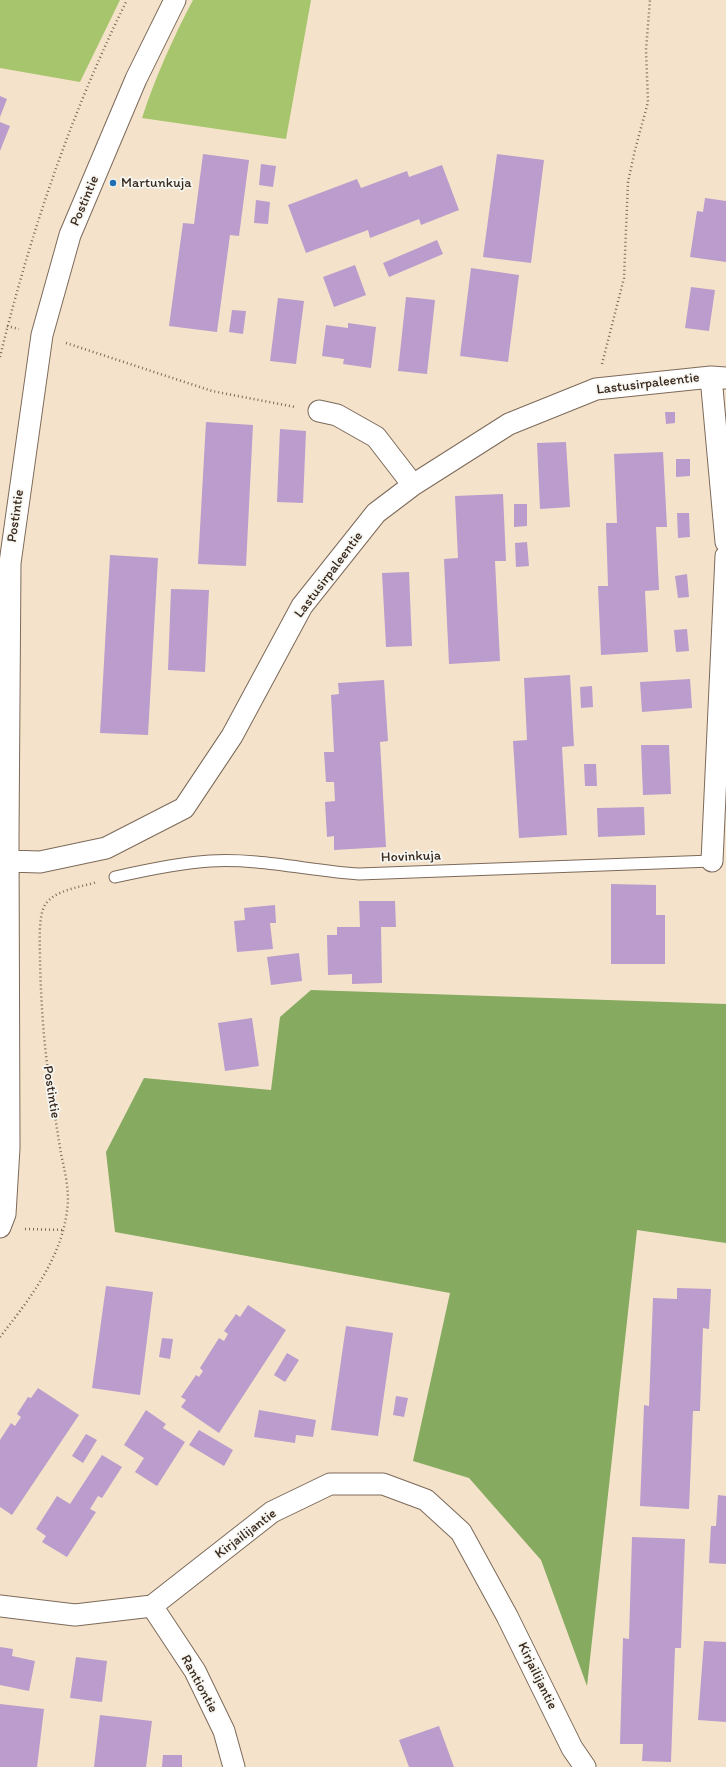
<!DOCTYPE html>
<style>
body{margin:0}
canvas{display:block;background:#f4e2ca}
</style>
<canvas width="726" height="1767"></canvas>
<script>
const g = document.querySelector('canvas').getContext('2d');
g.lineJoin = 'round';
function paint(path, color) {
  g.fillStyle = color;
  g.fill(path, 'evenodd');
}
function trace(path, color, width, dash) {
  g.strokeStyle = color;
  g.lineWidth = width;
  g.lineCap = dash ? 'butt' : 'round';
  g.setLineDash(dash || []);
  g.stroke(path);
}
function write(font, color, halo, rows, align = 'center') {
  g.font = font + ' Itim,sans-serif';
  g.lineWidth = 3.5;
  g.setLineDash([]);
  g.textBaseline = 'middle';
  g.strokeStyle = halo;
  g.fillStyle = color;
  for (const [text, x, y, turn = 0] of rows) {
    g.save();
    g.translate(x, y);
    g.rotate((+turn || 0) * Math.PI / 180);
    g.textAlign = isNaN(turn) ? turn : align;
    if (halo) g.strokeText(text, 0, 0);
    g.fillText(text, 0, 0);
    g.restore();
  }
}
paint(new Path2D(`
 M0,0H120L80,82L0,68Z
 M193,0H311L286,139L142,118C155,78 173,38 193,0Z`), '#a7c56c');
paint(new Path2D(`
 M311,990L726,1004V1243L637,1230L587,1686L541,1560L469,1478L413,1461L450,1293L115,1232L106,1152L144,1078L271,1090L280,1017Z`), '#85aa60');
paint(new Path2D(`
 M0,96L7,99L0,117Z
 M0,122L10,126L0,151Z
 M203,154L249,160L239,236L230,235L217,332L169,326L183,223L194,224Z
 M497,154L544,160L531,263L483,257Z
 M261,164L276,166L273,187L259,185Z
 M442,165L459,210L421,225L419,219L370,238L368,230L306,253L288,205L357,179L361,188L407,171L409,177Z
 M705,198L726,201V262L690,257L697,211L703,212Z
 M256,200L270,202L268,224L254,223Z
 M437,240L443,254L389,277L383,263Z
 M355,265L366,295L334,307L323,277Z
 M471,268L519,275L508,362L460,356Z
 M691,287L715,290L709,331L685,328Z
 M406,297L435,300L427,374L398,371Z
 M278,298L304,301L296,364L270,361Z
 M232,310L246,311L243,334L229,332Z
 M348,323L376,327L371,368L343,364L344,359L322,356L326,325L348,328Z
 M665,412H675V423L666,424Z
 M206,422L253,425L246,566L198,564Z
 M280,429L306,431L303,503L277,502Z
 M566,442L570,507L540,509L537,443Z
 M663,452L667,527H656L659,590L645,591L648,652L601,655L598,586H608L606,523H617L614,454Z
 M676,459H690V476L676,477Z
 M503,494L506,561H495L500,661L449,664L444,559L458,558L455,496Z
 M514,504H527V526L514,527Z
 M677,513H689L690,537L678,538Z
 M527,542L529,566L516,567L515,543Z
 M110,555L158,558L148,735L100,733Z
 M409,572L412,646L386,647L382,573Z
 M687,574L689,597L678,598L675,576Z
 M171,589L209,590L205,672L168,670Z
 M687,629L689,651L676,652L674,630Z
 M570,675L574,746L562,747L567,835L519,838L513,741L527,740L524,678Z
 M690,679L692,708L642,712L640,682Z
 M384,680L388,741L380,742L386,847L334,850V836L327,837L325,802L335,801L334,782H326L324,752H334L331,695L339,694L338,683Z
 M592,686L593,707L581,708L580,687Z
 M641,745H669L671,794L643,795Z
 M584,764H596L597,786H585Z
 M644,807L645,835L598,837L597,808Z
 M611,884L656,885V915H665V964H611Z
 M359,901H395L396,927H381L382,983L352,984V974L328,975L327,935H337V927H360Z
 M275,905L276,923H270L273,949L237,952L234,921L245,920L244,908Z
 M299,953L302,981L271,985L267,957Z
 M252,1018L259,1066L225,1071L218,1023Z
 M106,1286L153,1292L140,1395L92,1388Z
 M677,1288L711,1289L709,1329L703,1328L700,1411H693L689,1509L640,1506L644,1405L649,1406L653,1298L677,1299Z
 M248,1305L286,1330L219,1433L181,1407L186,1400L181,1397L196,1375L199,1377L203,1371L200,1368L219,1338L224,1341L228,1334L224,1331L236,1314L240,1317Z
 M346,1326L393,1333L378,1436L331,1430Z
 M162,1338L173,1339L170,1359L159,1357Z
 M287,1353L299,1360L285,1382L274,1375Z
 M38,1388L79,1415L12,1515L0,1507V1440L11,1423L15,1426L21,1417L17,1414L28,1397L31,1398Z
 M396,1396L408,1398L404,1417L393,1415Z
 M146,1410L166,1424L163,1428L185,1442L157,1486L135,1472L144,1458L124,1445Z
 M259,1410L316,1420L313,1437L296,1435L295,1443L254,1437Z
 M199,1430L233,1450L224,1466L189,1445Z
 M86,1434L97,1440L83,1463L72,1456Z
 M102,1455L122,1467L102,1498L98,1496L90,1509L96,1512L67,1557L42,1542L46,1536L36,1529L57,1496L70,1504Z
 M718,1495L726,1496V1564L709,1563L711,1526H716Z
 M632,1537L685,1539L681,1648H675L671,1762L642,1761L643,1744H620L623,1638L629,1639Z
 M704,1641L726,1642V1722L698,1720Z
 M0,1647L13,1649L12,1656L35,1661L29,1691L0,1685Z
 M76,1657L107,1661L102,1702L70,1698Z
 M0,1704L44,1709L37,1767H0Z
 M100,1715L152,1721L146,1767H94Z
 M439,1726L454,1767H409L399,1740Z
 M163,1755H182V1767H162Z`), '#bc9ccc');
const service = new Path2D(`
 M115,877C146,870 178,863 210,861C260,858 310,871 359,874L712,861`);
const minor = new Path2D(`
 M711,377L726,542
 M319,411L337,415L376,437L413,485
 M8,861L40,862L106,848L184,808L232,736L302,606L376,513L413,485L509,424L596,389L711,377L726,378
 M712,861L726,556
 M0,1227L5,1214L9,1148L8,837L10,563L42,335L70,235L136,79L175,0
 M0,1606L75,1615L152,1606L272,1512L330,1484H383L426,1500L461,1532L507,1616L572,1748L585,1767
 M152,1606L195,1671L224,1731L234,1767`);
trace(service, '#7c6a5a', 13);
trace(minor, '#7c6a5a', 23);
trace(new Path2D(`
 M7,326L19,329
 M66,343L212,391L295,407
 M0,357C30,234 71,113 127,0
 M602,364L624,278L628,182L635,150L648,102L646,50L650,0
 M25,1229L64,1230
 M0,1337C29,1300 61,1259 67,1211C70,1192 65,1172 61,1154C58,1135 55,1116 52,1097C44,1051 41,1005 40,959C40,945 38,916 45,905C54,890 81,887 97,882`), '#7c6a5a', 2.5, [1, 3]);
trace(service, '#fff', 11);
trace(minor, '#fff', 21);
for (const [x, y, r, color] of [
 [113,183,4,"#1f6fb2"]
]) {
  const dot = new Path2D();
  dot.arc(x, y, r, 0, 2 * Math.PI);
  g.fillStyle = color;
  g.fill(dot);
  trace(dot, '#f6f6f2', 1.5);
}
write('14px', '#3b2a1e', '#f6f6f2', [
 ["Martunkuja",121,183]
], 'left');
write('14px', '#3b2a1e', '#f6f6f2', [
 ["Postintie",85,201,-67],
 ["Lastusirpaleentie",648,384,-7],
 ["Postintie",16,516,-82],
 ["Lastusirpaleentie",329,575,-53],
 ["Hovinkuja",411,857,-2],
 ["Postintie",51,1092,81],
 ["Kirjailijantie",246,1534,-37],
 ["Kirjailijantie",537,1676,64],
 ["Rantiontie",199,1684,62]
]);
</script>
